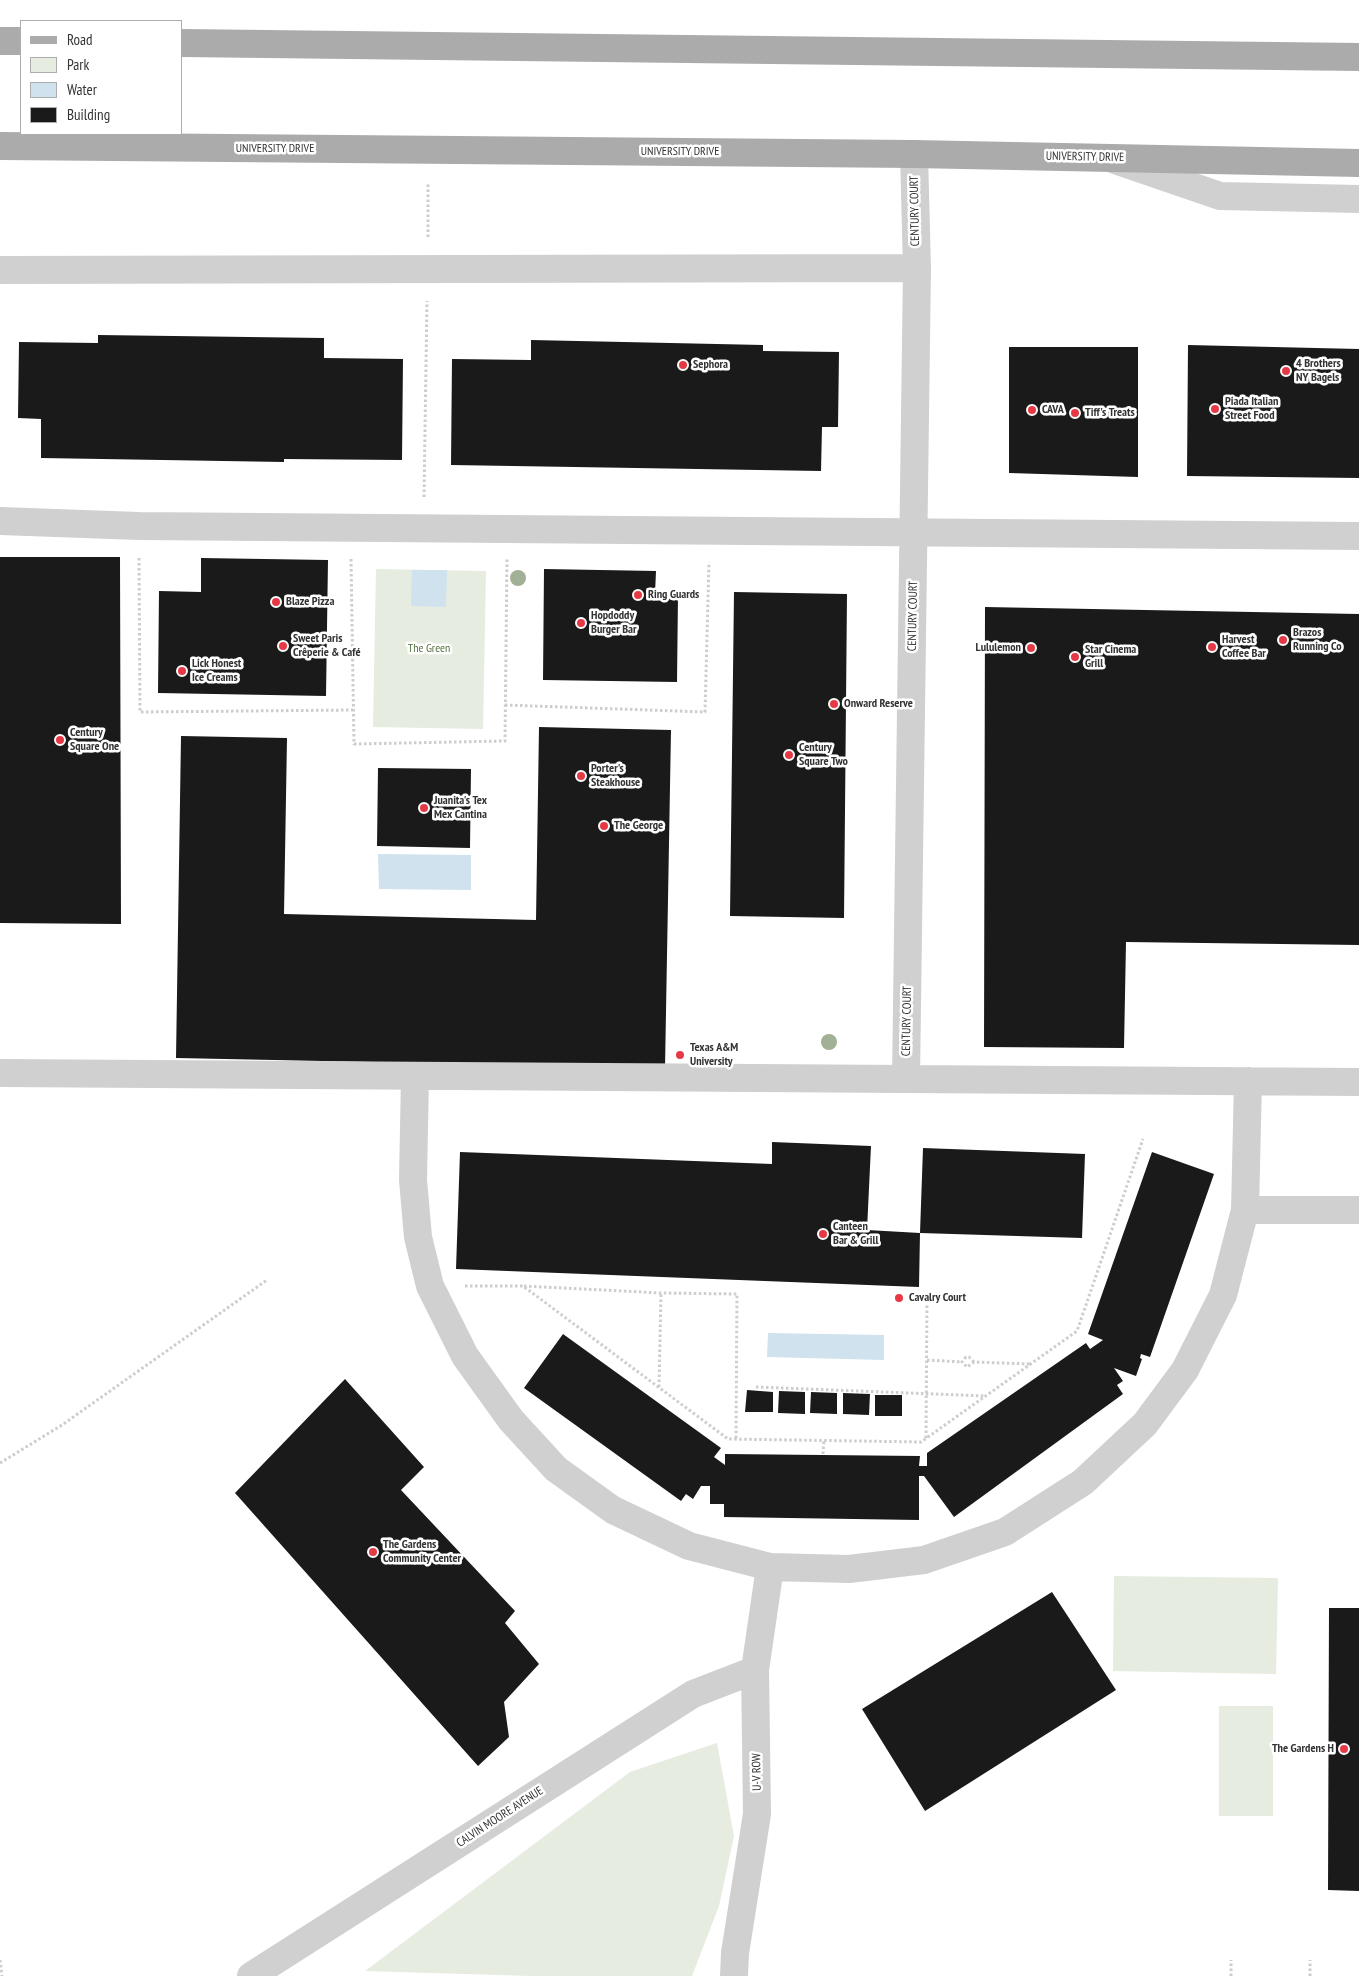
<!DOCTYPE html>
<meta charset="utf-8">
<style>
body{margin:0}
#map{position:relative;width:1359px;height:1976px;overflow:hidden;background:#fff;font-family:"PT Sans Narrow",sans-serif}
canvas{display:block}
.legend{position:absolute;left:20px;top:20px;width:162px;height:115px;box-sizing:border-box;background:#fff;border:1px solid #adadad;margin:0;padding:6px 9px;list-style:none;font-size:15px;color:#333}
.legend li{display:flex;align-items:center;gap:10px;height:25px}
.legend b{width:25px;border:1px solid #adadad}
</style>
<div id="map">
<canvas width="1359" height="1976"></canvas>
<ul class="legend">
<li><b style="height:6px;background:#ababab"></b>Road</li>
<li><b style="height:14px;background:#e6ecdf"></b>Park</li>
<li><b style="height:14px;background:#cfe2ee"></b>Water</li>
<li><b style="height:14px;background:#1a1a1a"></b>Building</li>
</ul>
</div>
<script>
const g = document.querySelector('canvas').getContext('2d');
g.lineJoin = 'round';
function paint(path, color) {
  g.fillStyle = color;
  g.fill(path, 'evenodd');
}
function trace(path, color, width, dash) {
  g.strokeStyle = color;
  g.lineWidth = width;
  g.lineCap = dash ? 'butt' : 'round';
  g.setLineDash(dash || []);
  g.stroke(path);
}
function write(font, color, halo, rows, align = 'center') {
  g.font = font + ' "PT Sans Narrow",sans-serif';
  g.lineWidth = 5;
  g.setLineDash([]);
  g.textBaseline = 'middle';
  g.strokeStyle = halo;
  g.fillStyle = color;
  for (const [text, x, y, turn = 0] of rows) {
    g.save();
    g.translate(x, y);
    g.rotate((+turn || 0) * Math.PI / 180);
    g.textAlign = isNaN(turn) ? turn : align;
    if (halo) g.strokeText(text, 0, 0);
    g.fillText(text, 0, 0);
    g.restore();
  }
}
paint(new Path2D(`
 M376,569L486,571L483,729L373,727Z
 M1114,1576L1278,1578L1276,1674L1113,1671Z
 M1219,1706H1273V1816H1219Z
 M717,1743L734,1836L719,1906L692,1976H531L365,1971L630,1772Z`), '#e6ecdf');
paint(new Path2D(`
 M412,570H447L446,607L411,606Z
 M378,854L471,855V890L379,889Z
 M768,1333L884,1335V1360L767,1357Z`), '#cfe2ee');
paint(new Path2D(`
 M98,335L324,338V358L403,359L402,460L284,459V462L41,458V419L18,418L19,342L98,343Z
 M531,340L763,345V351L839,352L838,427H822L821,471L451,465L452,359L531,360Z
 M1188,345L1359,349V478L1187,476Z
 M1009,347H1138V477L1009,473Z
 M0,557H120L121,924L0,923Z
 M201,558L328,560L326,696L158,693L159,591L201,592Z
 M544,569L656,571L655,594L678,595L677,682L543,680Z
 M734,592L847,594L844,918L730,916Z
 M985,607L1359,614V945L1126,942L1124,1048L984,1047Z
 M539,727L671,730L665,1068L176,1058L181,736L287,738L284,914L536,920Z
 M378,768L471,769L470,848L377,846Z
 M772,1142L871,1146L867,1230L920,1233L923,1148L1085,1154L1082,1238L920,1233L919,1287L456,1269L460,1152L772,1164Z
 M1152,1152L1214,1174L1150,1357L1141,1354L1140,1358L1142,1359L1136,1376L1114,1368L1123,1381L1117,1385L1123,1394L954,1517L924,1476H919V1520L724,1517V1504H710V1486H701L693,1499L686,1494L681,1501L524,1388L563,1334L721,1448L714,1457L725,1465V1454L920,1456L919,1466H927V1453L1086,1343L1090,1349L1103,1340L1088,1334Z
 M345,1379L424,1467L401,1490L515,1611L505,1623L539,1664L504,1702L509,1737L478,1766L235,1493Z
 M747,1390L773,1392V1412H745Z
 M779,1391L805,1392V1414L778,1413Z
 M811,1392L837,1393V1414L810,1413Z
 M843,1393L870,1394L869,1415L843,1414Z
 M875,1395H902V1416H875Z
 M1052,1592L1116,1690L925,1811L862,1709Z
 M1329,1608H1359V1891L1328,1890Z`), '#1a1a1a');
trace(new Path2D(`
 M428,237V184
 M424,497L427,301
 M139,558L140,712L353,710
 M351,559L354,744L505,741L507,559
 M505,705L705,712L709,562
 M465,1286H523L728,1439L921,1442L1077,1331L1143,1139
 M524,1286L661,1293L737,1294L736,1439
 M927,1360L962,1362
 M974,1362L969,1357H966L962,1362L967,1367L974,1362L1031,1364
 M659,1387L661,1293
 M756,1387L985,1396
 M926,1438L927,1299
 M823,1454L824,1440
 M0,1463L62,1425L267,1280
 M0,1960L2,1976
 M1231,1976V1960
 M1310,1976V1960`), '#cdcdcd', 3, [2.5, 2.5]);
trace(new Path2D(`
 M1115,160L1220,196L1359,199
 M0,270L917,268
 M0,521L139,526L1359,536
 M0,1073L1359,1082
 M415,1076L413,1180L418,1237L430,1286L465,1356L511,1420L556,1469L613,1510L689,1546L770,1567L849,1569L924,1560L1005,1532L1083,1482L1145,1424L1185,1370L1223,1295L1245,1210L1248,1081
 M906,1079L917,268L914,154
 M1245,1210H1359
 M251,1976L693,1694L755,1670
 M734,1976L735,1953L757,1814L755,1670L770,1567`), '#d0d0d0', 28);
trace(new Path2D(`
 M0,41H21
 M181,43L1359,57
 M0,146L914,154L1359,163`), '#ababab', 28);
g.fillStyle = '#a2b095';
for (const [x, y] of [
 [518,578],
 [829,1042]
]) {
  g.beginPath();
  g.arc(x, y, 8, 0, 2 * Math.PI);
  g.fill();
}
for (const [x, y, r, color] of [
 [683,365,5,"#e63946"],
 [1286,371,5,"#e63946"],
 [1215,409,5,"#e63946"],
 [1032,410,5,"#e63946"],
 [1075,413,5,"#e63946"],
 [638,595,5,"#e63946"],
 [276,602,5,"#e63946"],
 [581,623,5,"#e63946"],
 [1283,640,5,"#e63946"],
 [283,646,5,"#e63946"],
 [1212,647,5,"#e63946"],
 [1031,648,5,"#e63946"],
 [1075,657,5,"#e63946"],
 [182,671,5,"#e63946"],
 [834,704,5,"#e63946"],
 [60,740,5,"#e63946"],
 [789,755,5,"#e63946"],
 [581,776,5,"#e63946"],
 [424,808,5,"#e63946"],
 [604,826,5,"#e63946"],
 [680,1055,5,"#e63946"],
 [823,1234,5,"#e63946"],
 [899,1298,5,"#e63946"],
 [373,1552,5,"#e63946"],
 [1344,1749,5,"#e63946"]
]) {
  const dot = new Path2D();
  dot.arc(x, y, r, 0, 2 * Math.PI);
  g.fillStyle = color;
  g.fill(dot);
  trace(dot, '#fff', 2);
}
write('12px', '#333', '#fff', [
 ["UNIVERSITY DRIVE",275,149],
 ["UNIVERSITY DRIVE",680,152],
 ["UNIVERSITY DRIVE",1085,157,1],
 ["CENTURY COURT",915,211,-91],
 ["CENTURY COURT",913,616,-89],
 ["CENTURY COURT",907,1021,-89],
 ["U-V ROW",757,1772,-91],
 ["CALVIN MOORE AVENUE",500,1817,-33]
]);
write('bold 12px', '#333', '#fff', [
 ["4 Brothers",1296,364],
 ["NY Bagels",1296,378],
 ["Sephora",693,365],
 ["Piada Italian",1225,402],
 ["Street Food",1225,416],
 ["CAVA",1042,410],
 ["Tiff's Treats",1085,413],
 ["Ring Guards",648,595],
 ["Blaze Pizza",286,602],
 ["Hopdoddy",591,616],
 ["Burger Bar",591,630],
 ["Brazos",1293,633],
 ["Running Co",1293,647],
 ["Sweet Paris",293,639],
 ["Crêperie & Café",293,653],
 ["Harvest",1222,640],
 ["Coffee Bar",1222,654],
 ["Lululemon",1021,648,"right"],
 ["Star Cinema",1085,650],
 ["Grill",1085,664],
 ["Lick Honest",192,664],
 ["Ice Creams",192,678],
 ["Onward Reserve",844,704],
 ["Century",70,733],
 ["Square One",70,747],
 ["Century",799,748],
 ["Square Two",799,762],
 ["Porter's",591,769],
 ["Steakhouse",591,783],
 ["Juanita's Tex",434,801],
 ["Mex Cantina",434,815],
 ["The George",614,826],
 ["Texas A&M",690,1048],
 ["University",690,1062],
 ["Canteen",833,1227],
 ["Bar & Grill",833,1241],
 ["Cavalry Court",909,1298],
 ["The Gardens",383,1545],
 ["Community Center",383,1559],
 ["The Gardens H",1334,1749,"right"]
], 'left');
write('12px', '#56703f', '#fff', [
 ["The Green",429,649]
]);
</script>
